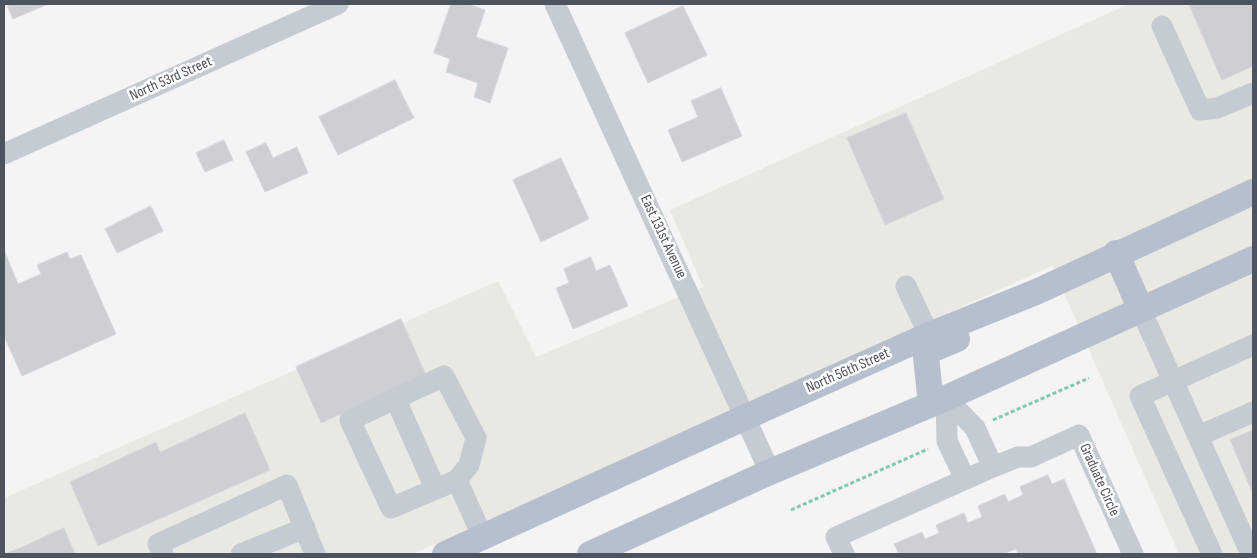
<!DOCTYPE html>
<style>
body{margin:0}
#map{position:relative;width:1257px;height:558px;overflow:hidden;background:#f5f3f3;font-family:"Sofia Sans Condensed",sans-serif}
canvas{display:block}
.frame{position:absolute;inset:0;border:5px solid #4c545f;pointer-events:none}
</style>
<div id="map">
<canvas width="1257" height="558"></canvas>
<div class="frame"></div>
</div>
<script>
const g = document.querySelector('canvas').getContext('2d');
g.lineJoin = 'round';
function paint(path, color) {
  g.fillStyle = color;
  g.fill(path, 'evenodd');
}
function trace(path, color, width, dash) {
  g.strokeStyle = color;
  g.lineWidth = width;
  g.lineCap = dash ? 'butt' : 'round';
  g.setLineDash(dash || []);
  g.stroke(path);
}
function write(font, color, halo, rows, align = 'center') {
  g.font = font + ' "Sofia Sans Condensed",sans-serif';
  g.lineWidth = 5;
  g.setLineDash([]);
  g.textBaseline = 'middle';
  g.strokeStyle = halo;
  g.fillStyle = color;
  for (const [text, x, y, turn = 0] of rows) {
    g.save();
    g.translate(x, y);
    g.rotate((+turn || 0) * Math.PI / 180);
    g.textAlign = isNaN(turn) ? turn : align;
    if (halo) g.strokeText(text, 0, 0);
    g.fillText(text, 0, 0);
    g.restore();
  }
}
paint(new Path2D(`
 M1129,4H1253V554H1179L1052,266L413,554H4V498L498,281L536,357L703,287L670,210Z`), '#eae8e2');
const building = new Path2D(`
 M7,4H48L13,19Z
 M451,4H467L485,10L476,37L508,48L490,103L474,97L478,83L446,72L450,59L434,53Z
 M1189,4H1253V66L1222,80Z
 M683,6L707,55L648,83L625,33Z
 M395,80L414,118L338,155L319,117Z
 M721,88L742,136L682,162L668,130L698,117L691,101Z
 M906,113L944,199L885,225L847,138Z
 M224,140L233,160L205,172L196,153Z
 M266,143L273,158L297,147L308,173L265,192L246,152Z
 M561,158L589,219L541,242L513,180Z
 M151,206L163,231L117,253L105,229Z
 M4,250L18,284L41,274L37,265L67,252L70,259L81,255L116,334L22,376L4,336Z
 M591,257L596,271L610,265L628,306L573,329L556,288L569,283L564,269Z
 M401,319L426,375L321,423L296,367Z
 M245,413L270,470L98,546L70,482L156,442L160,452Z
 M1253,430V494L1230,440Z
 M1048,475L1052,484L1064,479L1097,554H1018L1016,549L1003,554H899L894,544L922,532L925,539L939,533L936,525L964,513L968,523L982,517L978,506L1005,494L1008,502L1023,495L1020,487Z
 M64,528L75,554H5L20,548Z`);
paint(building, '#cdcfd4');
trace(building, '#d7d8dd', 1);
trace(new Path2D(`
 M993,420L1089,378
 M791,510L928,449`), '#81c9ac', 3, [4, 2.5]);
trace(new Path2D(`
 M555,4L770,472
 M1162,26L1200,110L1217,108L1253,93
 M4,154L338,4
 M906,286L929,335
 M1141,310L1251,554
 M946,398L947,441L965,479
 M946,398L975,428L993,467
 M396,400L435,488
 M1198,436L1253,412
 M457,480L391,508L350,420L444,376L476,438L469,465L457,480L483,538
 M163,554L158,544L287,485L315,554
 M241,554L305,528
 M844,554L836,537L993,467L1018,457H1031L1079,435L1133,554
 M1212,554L1140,396L1253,345`), '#c5cbd3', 21);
trace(new Path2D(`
 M1116,253L1141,310
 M931,404L926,357L931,350L957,339
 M445,554L746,417L929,335L1036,292L1253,192
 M590,554L770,472L946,398L1253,259`), '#b5bfce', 26);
write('15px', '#4c545f', '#fff', [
 ["North 53rd Street",171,79,-24],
 ["East 131st Avenue",663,237,65],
 ["North 56th Street",848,371,-24],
 ["Graduate Circle",1099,480,66]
]);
</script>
